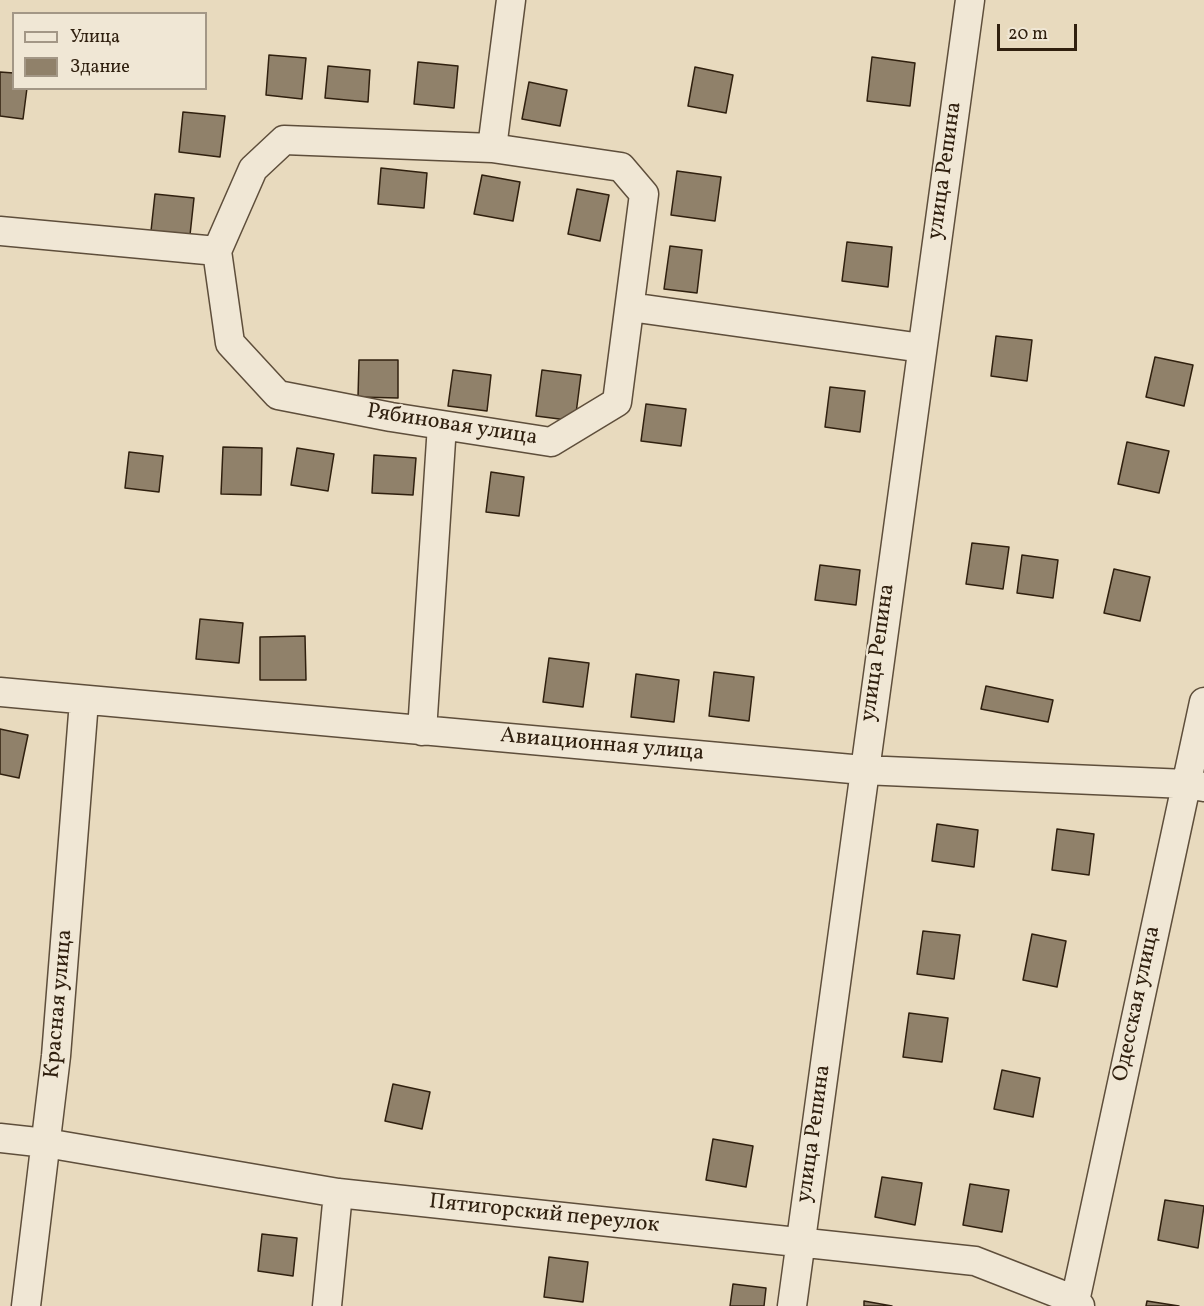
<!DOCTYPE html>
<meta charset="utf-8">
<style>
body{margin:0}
#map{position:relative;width:1204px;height:1306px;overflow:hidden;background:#e8dabe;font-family:Vollkorn,serif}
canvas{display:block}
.legend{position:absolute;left:12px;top:12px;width:195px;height:78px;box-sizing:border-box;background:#f0e7d5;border:2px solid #a39786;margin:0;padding:8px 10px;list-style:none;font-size:18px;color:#30200f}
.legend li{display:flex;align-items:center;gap:12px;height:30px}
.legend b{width:30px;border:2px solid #a39786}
.scale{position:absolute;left:997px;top:24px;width:80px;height:27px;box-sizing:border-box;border:3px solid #30200f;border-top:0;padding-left:8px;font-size:18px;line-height:21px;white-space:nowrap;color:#30200f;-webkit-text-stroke:4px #f0e7d5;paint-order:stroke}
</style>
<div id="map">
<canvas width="1204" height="1306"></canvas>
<ul class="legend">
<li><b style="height:8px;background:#f0e7d5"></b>Улица</li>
<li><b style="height:16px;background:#90816a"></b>Здание</li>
</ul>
<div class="scale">20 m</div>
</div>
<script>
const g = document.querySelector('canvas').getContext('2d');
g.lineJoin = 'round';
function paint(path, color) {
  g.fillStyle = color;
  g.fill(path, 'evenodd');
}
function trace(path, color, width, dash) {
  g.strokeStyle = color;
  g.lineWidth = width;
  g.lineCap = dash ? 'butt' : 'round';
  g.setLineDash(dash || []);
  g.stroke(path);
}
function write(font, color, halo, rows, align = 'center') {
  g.font = font + ' Vollkorn,serif';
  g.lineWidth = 4.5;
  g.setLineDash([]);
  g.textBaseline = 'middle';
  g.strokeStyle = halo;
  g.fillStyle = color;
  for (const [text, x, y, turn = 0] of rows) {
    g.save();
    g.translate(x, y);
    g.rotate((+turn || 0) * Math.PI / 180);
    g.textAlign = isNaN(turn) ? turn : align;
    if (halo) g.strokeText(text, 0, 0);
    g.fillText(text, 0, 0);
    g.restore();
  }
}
const building = new Path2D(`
 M269,55L306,58L302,99L266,95Z
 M872,57L915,63L910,106L867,101Z
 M418,62L458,66L454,108L414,104Z
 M328,66L370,70L368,102L325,98Z
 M695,67L733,75L726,113L688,106Z
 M0,72L14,73V88H27L23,119L0,116Z
 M529,82L567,90L560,126L522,119Z
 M183,112L225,116L220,157L179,152Z
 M381,168L427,173L424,208L378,204Z
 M677,171L721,177L715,221L671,215Z
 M482,175L520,182L513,221L474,214Z
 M577,189L609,195L600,241L568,234Z
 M155,194L194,198L190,235L151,231Z
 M847,242L892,247L888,287L842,281Z
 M670,246L702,250L697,293L664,289Z
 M996,336L1032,340L1027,381L991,376Z
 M1155,357L1193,365L1184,406L1146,397Z
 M359,360H398V398L358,397Z
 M453,370L491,375L487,411L448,406Z
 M542,370L581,375L575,421L536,416Z
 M830,387L865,391L860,432L825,427Z
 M646,404L686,409L681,446L641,441Z
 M1127,442L1169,451L1159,493L1118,484Z
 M223,447L262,448L261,495L221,494Z
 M297,448L334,454L328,491L291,485Z
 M129,452L163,456L159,492L125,488Z
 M374,455L416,458L413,495L372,493Z
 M491,472L524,477L519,516L486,512Z
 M972,543L1009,547L1003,589L966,584Z
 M1022,555L1058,560L1053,598L1017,593Z
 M820,565L860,570L856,605L815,600Z
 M1114,569L1150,577L1140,621L1104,613Z
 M200,619L243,623L239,663L196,659Z
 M305,636L306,680H260V637Z
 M549,658L589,663L583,707L543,702Z
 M714,672L754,677L749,721L709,716Z
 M636,674L679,680L674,722L631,717Z
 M986,686L1053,700L1048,722L981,709Z
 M0,729L28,735L19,778L0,774Z
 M937,824L978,830L974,867L932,861Z
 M1057,829L1094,834L1089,875L1052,870Z
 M923,931L960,935L954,979L917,974Z
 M1032,934L1066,941L1057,987L1023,980Z
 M909,1013L948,1018L942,1062L903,1057Z
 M1002,1070L1040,1078L1033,1117L994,1109Z
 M393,1084L430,1092L422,1129L385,1121Z
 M713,1139L753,1146L746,1187L706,1180Z
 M882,1177L922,1183L915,1225L875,1217Z
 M970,1184L1009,1190L1002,1232L963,1225Z
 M1165,1200L1204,1206L1198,1248L1158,1240Z
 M262,1234L297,1238L293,1276L258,1271Z
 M549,1257L588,1262L583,1302L544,1297Z
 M733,1284L766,1288L764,1306H730Z
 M864,1301L892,1306H864Z
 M1147,1301L1179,1306H1146Z`);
paint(building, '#90816a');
trace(building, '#30200f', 1.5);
const minor = new Path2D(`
 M0,231L217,251L230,343L278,395L391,417L551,442L617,402L644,194L621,167L492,148L511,0
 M217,251L253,169L284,140L492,148
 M630,307L922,348
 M0,692L863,770L1186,784L1204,787
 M422,731L442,425
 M0,1138L46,1143L338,1193L975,1261L1075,1300L1080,1306
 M26,1306L56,1056L84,701
 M327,1306L338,1193
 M792,1306L970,0
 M1074,1306L1204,702`);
trace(minor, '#5e4e3b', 31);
trace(minor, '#f0e7d5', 28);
write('22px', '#30200f', '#f0e7d5', [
 ["улица Репина",946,171,-82],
 ["Рябиновая улица",452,426,9],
 ["улица Репина",879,653,-82],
 ["Авиационная улица",602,746,5],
 ["Красная улица",60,1004,-85],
 ["Одесская улица",1138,1004,-78],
 ["улица Репина",815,1134,-82],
 ["Пятигорский переулок",544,1215,6]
]);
</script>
